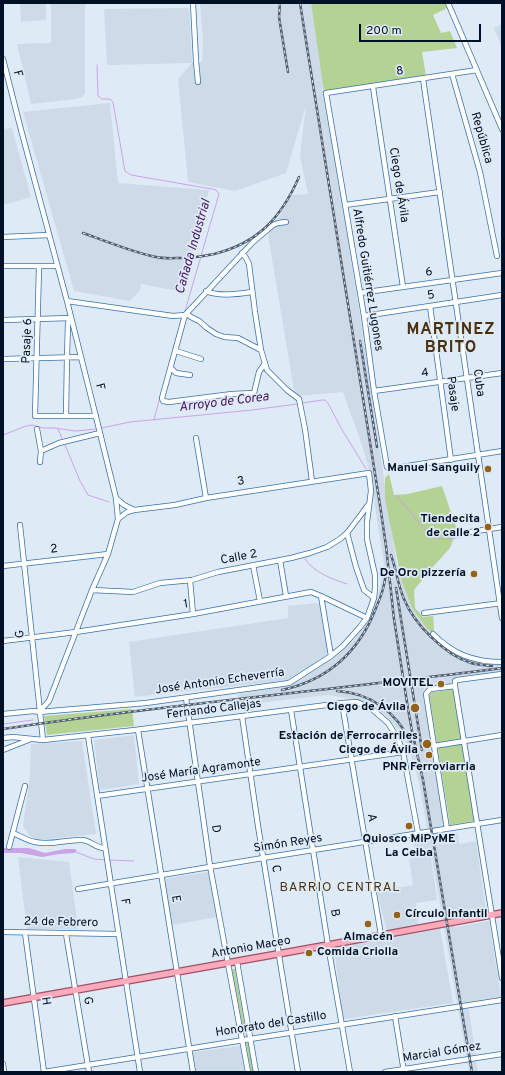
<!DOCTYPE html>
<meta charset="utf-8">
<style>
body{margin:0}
#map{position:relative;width:505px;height:1075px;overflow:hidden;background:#deeaf6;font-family:Overpass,sans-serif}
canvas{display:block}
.frame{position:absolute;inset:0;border:4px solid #001025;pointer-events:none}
.scale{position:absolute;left:359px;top:24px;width:122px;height:18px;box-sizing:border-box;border:2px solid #001025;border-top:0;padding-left:5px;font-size:12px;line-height:14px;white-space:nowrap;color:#001025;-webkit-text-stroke:3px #deeaf6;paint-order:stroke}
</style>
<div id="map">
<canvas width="505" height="1075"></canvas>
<div class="frame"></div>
<div class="scale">200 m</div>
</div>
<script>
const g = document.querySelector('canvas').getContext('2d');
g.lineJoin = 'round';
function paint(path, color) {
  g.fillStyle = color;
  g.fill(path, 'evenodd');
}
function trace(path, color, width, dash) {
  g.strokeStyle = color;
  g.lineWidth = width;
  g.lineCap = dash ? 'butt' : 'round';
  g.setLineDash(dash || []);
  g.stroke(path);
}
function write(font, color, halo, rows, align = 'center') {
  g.font = font + ' Overpass,sans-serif';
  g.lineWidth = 3.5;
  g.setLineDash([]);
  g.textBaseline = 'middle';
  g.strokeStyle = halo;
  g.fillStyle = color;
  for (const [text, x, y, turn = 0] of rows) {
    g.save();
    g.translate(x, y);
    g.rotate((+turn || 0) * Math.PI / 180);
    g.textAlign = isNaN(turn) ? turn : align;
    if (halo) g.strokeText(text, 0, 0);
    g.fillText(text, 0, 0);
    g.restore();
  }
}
paint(new Path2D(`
 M20,3H46V20L21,22Z
 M51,3H85V93L82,97L75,99L31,104L17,44L51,43Z
 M200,3H311L361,322L395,554L398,569L412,608L427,630L446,647L458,655L470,661L502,665V671L458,677L454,680L453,683L427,688L424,691L445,826L439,827L440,835L458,833L459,844L476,841L486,911L453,917L455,927L489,921L501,997L468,1002L478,1072H469L419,782L409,748L401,733L386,716L373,706L359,700L328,695L239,705L238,694L290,685L334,658L354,640L368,621L380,590L384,564L370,474L363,448L343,392L295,396L268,235L292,195L308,194L300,156L306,105L286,173L235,191L188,182L178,79L192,63L107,65L104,9L189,8L192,62H202L203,40Z
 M502,24V48L494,28Z
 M110,103L118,183L209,190L189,267L183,292L141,284L140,290L130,301L74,291L23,112Z
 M12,128L31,197L3,205V129Z
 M316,603L320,605L328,650L326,655L290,680L135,697L129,642L288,618V606Z
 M134,735L139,784L100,790L94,740Z
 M82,741L96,834L38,840L30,836L23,826L30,775L31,744Z
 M428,837L437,900L416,903L419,926L387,932L377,891L413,885L409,859L416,857L413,839Z
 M18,857L69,862L78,929H27Z
 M208,872L217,917L172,925L164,879Z
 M440,929L453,1003L343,1019L334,948Z
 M240,1046L245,1072H196L193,1052Z`), '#cddbe8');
paint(new Path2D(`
 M311,3H445L447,8L433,15L441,33L450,31L457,48L422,52L426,76L324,91Z
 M389,474L394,495L408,494L442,486L457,530L450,548L432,568L414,590L415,608L423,617L433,616L434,628L433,634L427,629L412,608L402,582L385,499V478Z
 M454,689L475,821L450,825L429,693Z
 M132,709L134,726L47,735L44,716Z
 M232,969H235L246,1033H244Z
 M246,1043H248L254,1072H251Z`), '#b3d294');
paint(new Path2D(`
 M3,848H29L45,853L65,849H75L77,851L74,853L59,854L42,857L21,853H3Z`), '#caa4e6');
trace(new Path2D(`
 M97,65L98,96L102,99H110L113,102L124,166L125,171L131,175L212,189L216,190L219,194L185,311
 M303,403L322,400H325L328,403L341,428L366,469
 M154,420L160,397
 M101,428L130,422L252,410L297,404
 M58,429L62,438
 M3,435L26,426L32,425L43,428H54L76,431L96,429
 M65,445L80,481L88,495L109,502
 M397,496L429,535C438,541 449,540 460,537
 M305,559C315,573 332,579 347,584
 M3,724L33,720
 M76,852L94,859L106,860
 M109,860L134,861`), '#caa4e6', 1);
const minor = new Path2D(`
 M193,3L196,61L198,82
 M448,3L502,129
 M3,59L20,126L67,301L100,433L116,498L118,519L108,554L92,590L49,701L39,712
 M477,70L326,93L364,316L374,391L387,467L389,469L502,451
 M452,74L480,172L497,256
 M423,79L502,618
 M373,87L403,287
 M345,205L440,192
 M3,237L48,235
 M242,253L246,258L249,264L255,312L261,350L267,370L287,390L299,399L305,429L312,481
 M3,266H57
 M39,267L35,416H96
 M206,291C220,297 238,294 252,292
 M360,293L502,273
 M67,301L173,316L185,315L253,242L273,225L278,223L286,222
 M430,306L451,460
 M187,314L191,317L199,321L207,328L216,334L224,337L238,338L261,350
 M185,315L162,398L163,401L169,402L232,394L254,393L259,372L265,363
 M364,316L502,295
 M3,320L71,318
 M176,351L201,359
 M3,359L81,357
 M171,368L176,373L190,375
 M374,391L502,373
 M66,416L67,357L68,323L71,318
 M37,429L41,451L40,462
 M196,438L206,498
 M41,451L59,443L100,433
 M116,498L124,505L134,510
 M20,525L43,740
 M347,533L356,567L364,590L374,598
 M464,533L502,527
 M280,560L286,596
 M253,565L260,601
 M3,566L108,554
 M190,580L193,614
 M92,590L133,592L160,583L192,580L218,572L291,558L310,553L327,547L340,539L347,533L360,516L368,505
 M321,596L331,656
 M424,613L502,603
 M433,634C453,654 473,662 502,662
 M3,641L76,632L193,614L311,592L321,596L367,618
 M502,674L457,680L455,681V686L502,978
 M186,698L210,866L248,1072
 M342,703L381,935
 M291,710L328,945L350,1072
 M3,714L34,711L39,712L146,703L289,683L331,656L343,646L360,627L367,618L374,598L375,588V575L367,539V522L371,491L369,473L206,498L175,505L134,510L127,512L118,519
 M242,716L258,826L298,1072
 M138,730L193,1072
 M88,736L140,1072
 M3,738L13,737L43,740L135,730L342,703L357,702L372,709L388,723L398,739L403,752L418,833
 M434,746L502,735
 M3,750L31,739
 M97,796L403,752
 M447,829L426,694L430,689L455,686
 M13,833C20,836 28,841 35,842C51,846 67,839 82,840C90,840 97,849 105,848
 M9,847L25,786
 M78,889L263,858L502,820
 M3,932L119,934
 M25,933L44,1072
 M66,934L89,1072
 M237,962L256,1072
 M395,1016L404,1072
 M3,1064L4,1072
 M44,1072L250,1039L502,1000
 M385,1072L502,1054`);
const major = new Path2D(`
 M3,1003L328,945L502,913`);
trace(minor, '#3871a8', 6);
trace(major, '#a15069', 8);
trace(minor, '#fff', 4.5);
trace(major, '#fbaabb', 5.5);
const rail = new Path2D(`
 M280,3L279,17L288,72
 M300,3L380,505L386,546L394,619L408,709L412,731L423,780L472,1072
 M83,233C106,241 132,252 156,257C164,259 175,258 183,258C194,258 204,256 214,254C258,243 281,218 299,177
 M360,341L377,447
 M391,555C396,569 398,585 404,599C414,624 445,655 471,663C478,665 485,665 492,666
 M396,588L422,750
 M282,690C328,680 359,652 376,608C381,597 385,585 386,572
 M337,691C371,693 396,712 411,742
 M3,729C169,704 336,690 502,668`);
trace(rail, '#4f5d6f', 2.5);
trace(rail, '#deeaf6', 1, [3]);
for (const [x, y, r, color] of [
 [488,469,4,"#956116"],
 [488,527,4,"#956116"],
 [474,574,4,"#956116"],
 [441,684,4,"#956116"],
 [415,708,5,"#956116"],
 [427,744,5,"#956116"],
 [429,755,4,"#956116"],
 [409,826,4,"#956116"],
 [397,915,4,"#956116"],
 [368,924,4,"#956116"],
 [309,953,4,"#956116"]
]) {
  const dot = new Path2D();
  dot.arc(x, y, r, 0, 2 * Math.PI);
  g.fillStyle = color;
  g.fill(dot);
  trace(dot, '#deeaf6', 1.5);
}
write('12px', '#001025', '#deeaf6', [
 ["8",400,72,-9],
 ["F",17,74,75],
 ["República",481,138,74],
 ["Ciego de Ávila",398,185,81],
 ["6",429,273,-7],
 ["Alfredo Guitiérrez Lugones",367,280,81],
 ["5",431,296,-9],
 ["Pasaje 6",28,341,-88],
 ["4",425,374,-8],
 ["Cuba",478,383,82],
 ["F",99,387,76],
 ["Pasaje",452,394,82],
 ["3",241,482,-9],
 ["2",54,550,-7],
 ["Calle 2",239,558,-11],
 ["1",186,605,-9],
 ["G",21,634,-96],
 ["José Antonio Echeverría",220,682,-8],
 ["Fernando Callejas",214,710,-7],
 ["José María Agramonte",201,771,-8],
 ["A",371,818,81],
 ["D",215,829,82],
 ["Simón Reyes",288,844,-9],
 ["C",275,869,80],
 ["E",175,899,81],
 ["F",124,902,81],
 ["B",334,913,81],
 ["24 de Febrero",61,923,1],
 ["Antonio Maceo",251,948,-10],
 ["H",45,1001,82],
 ["G",87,1001,80],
 ["Honorato del Castillo",271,1025,-9],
 ["Marcial Gómez",442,1053,-9]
]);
write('bold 12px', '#001025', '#deeaf6', [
 ["Manuel Sanguily",480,469],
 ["Tiendecita",480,520],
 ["de calle 2",480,534],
 ["De Oro pizzería",466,574],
 ["MOVITEL",433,684],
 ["Ciego de Ávila",406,708],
 ["Estación de Ferrocarriles",418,737],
 ["Ciego de Ávila",418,751],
 ["PNR Ferroviarria",429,768,"center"],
 ["Quiosco MiPyME",409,840,"center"],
 ["La Ceiba",409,854,"center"],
 ["Círculo Infantil",405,915,"left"],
 ["Almacén",368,938,"center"],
 ["Comida Criolla",317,953,"left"]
], 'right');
write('italic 13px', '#441260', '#deeaf6', [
 ["Cañada Industrial",194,247,-74],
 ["Arroyo de Corea",224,403,-7]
]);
g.letterSpacing = '1px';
write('13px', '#4a310f', '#deeaf6', [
 ["BARRIO CENTRAL",340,888]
]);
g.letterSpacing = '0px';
g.letterSpacing = '1px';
write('bold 16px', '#4a310f', '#deeaf6', [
 ["MARTINEZ",451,331],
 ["BRITO",451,349]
]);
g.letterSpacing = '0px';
</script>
